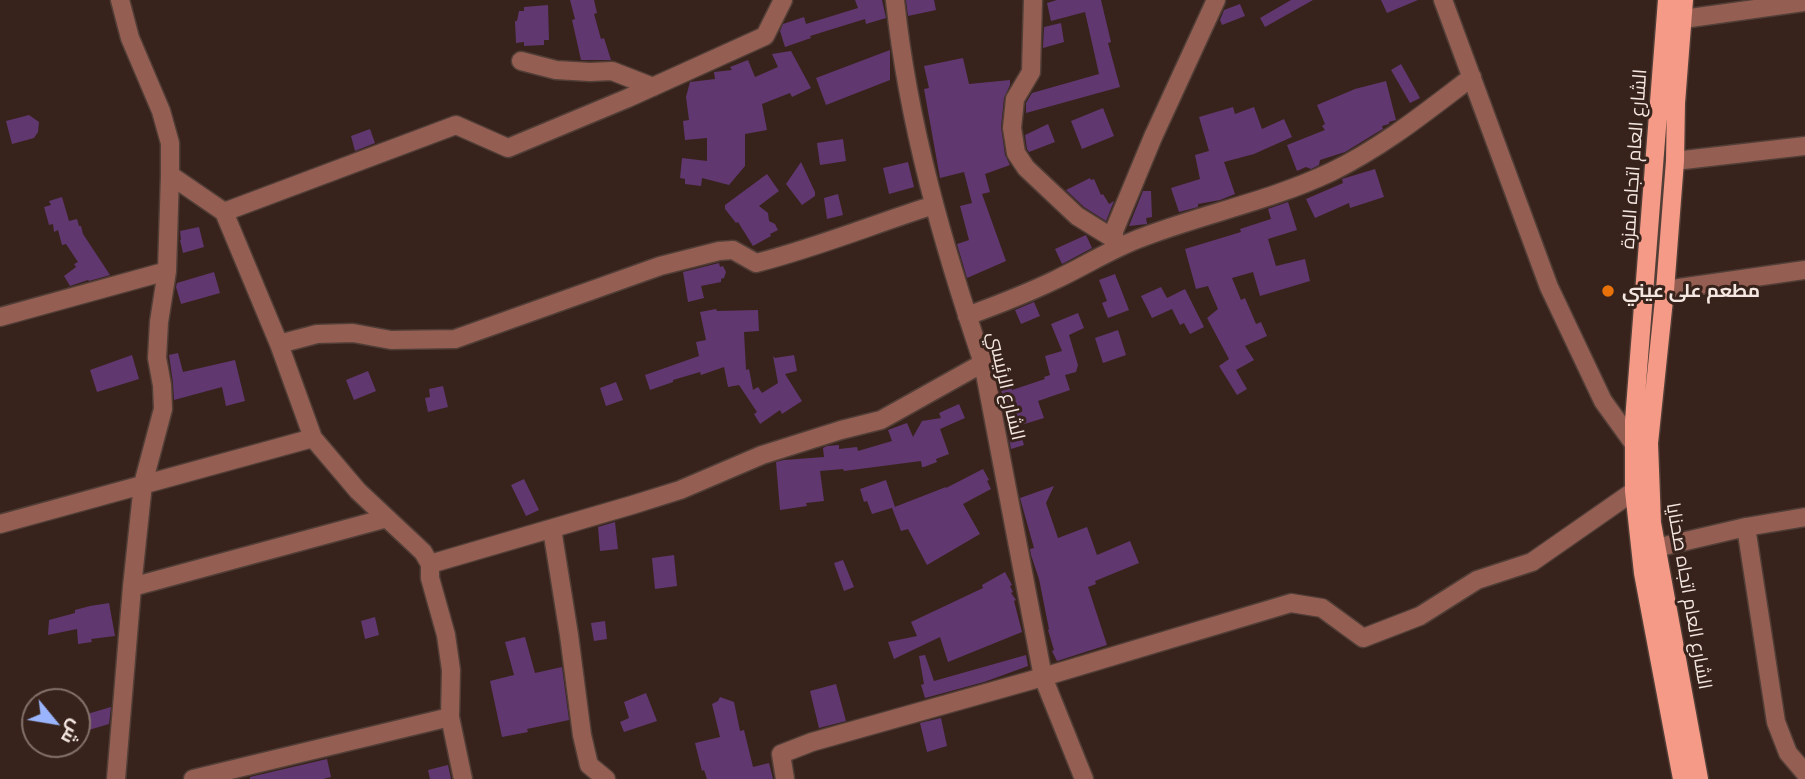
<!DOCTYPE html>
<meta charset="utf-8">
<style>
body{margin:0}
#map{position:relative;width:1805px;height:779px;overflow:hidden;background:#37231b;font-family:"Golos Text",Cairo,sans-serif}
canvas{display:block}
.north{position:absolute;left:21px;top:688px;width:70px;height:70px;box-sizing:border-box;background:#37231b;border:2px solid #83716a;border-radius:50%;rotate:120deg;font-size:19px;font-weight:700;line-height:28px;text-align:center;color:#f4e6e1}
.north::after{content:'';display:block;margin:auto;width:24px;height:32px;background:#9ab5fd;clip-path:polygon(50% 0,100% 100%,50% 72%,0 100%)}
</style>
<div id="map">
<canvas width="1805" height="779"></canvas>
<div class="north">ش</div>
</div>
<script>
const g = document.querySelector('canvas').getContext('2d');
g.lineJoin = 'round';
function paint(path, color) {
  g.fillStyle = color;
  g.fill(path, 'evenodd');
}
function trace(path, color, width, dash) {
  g.strokeStyle = color;
  g.lineWidth = width;
  g.lineCap = dash ? 'butt' : 'round';
  g.setLineDash(dash || []);
  g.stroke(path);
}
function write(font, color, halo, rows, align = 'center') {
  g.font = font + ' "Golos Text",Cairo,sans-serif';
  g.lineWidth = 6;
  g.setLineDash([]);
  g.textBaseline = 'middle';
  g.strokeStyle = halo;
  g.fillStyle = color;
  for (const [text, x, y, turn = 0] of rows) {
    g.save();
    g.translate(x, y);
    g.rotate((+turn || 0) * Math.PI / 180);
    g.textAlign = isNaN(turn) ? turn : align;
    if (halo) g.strokeText(text, 0, 0);
    g.fillText(text, 0, 0);
    g.restore();
  }
}
paint(new Path2D(`
 M570,0H594L597,13L594,14L601,39L604,38L611,60H581L572,20L575,19Z
 M855,0H882L886,18L866,24L865,19L810,36L811,38L785,47L780,31L783,24L804,17L806,24L858,8Z
 M906,0H934L936,10L908,16Z
 M1057,0H1101L1111,42L1108,43L1120,87L1026,113V103L1032,93L1099,74L1085,12L1051,21L1047,3Z
 M1291,0H1313L1265,27L1260,18Z
 M1381,0H1418L1387,13Z
 M1240,4L1245,16L1222,25L1220,20L1224,10Z
 M548,5L549,40H544V45L524,46V42L516,43L515,21H517L519,11H524V7Z
 M1061,23L1064,42L1043,48L1044,27Z
 M890,50V80L826,105L816,78Z
 M791,51L811,88L792,97L790,93L762,104L767,130L745,134V166L729,185L702,178L701,186L685,184V179L680,178L682,158L707,161V138L685,140L683,121L689,120L686,97L690,82L715,79L714,72L732,70L730,67L748,60L755,77L778,67L772,54Z
 M963,58L969,84L1010,80V85L1004,98L1001,127L1005,155L1010,165L985,174L990,192L982,194L1006,261L967,278L957,244L969,240L960,206L972,203L964,172L940,178L924,89L929,88L924,66Z
 M1401,64L1420,98L1410,103L1391,70Z
 M1386,81L1396,120L1389,122V124L1382,126L1383,129L1381,130L1345,152L1320,160L1319,165L1311,169L1306,167L1297,171L1287,145L1325,130L1322,126L1325,124L1317,105L1355,89Z
 M1233,107L1235,114L1254,107L1262,129L1284,119L1292,137L1254,154L1224,162L1235,194L1220,200L1198,204V207L1179,212L1171,188L1200,179L1195,155L1209,151L1199,117Z
 M1103,108L1114,136L1082,149L1071,121Z
 M29,115L39,122L38,132L34,138L12,144L6,121Z
 M1048,124L1055,142L1029,152L1027,149L1025,135Z
 M370,129L375,143L355,151L351,136Z
 M843,139L846,161L820,165L817,143Z
 M801,162L815,192V196L802,205L786,184Z
 M908,162L914,187L889,194L883,168Z
 M1375,169L1384,197L1350,208L1349,203L1315,218L1306,199L1343,183L1342,179Z
 M767,174L779,191L759,206L768,213L769,221L775,224L778,230L770,234L771,236L753,246L738,222L736,223L725,209V205Z
 M1090,178L1091,180L1094,179L1101,195L1103,194L1109,204L1114,201L1106,221L1084,207L1066,190Z
 M1143,191H1151L1152,217L1146,218L1147,224L1129,226Z
 M838,194L843,215L827,219L824,198Z
 M62,197L69,221L77,219L79,226H81L83,234L110,275L89,281L88,280L70,286L64,276L76,267L74,264L78,262L66,244L62,245L58,230L54,232L53,224L49,225L44,207L51,205L49,201Z
 M1288,202L1297,230L1268,239L1276,266L1305,259L1310,281L1260,296L1253,272L1232,278L1241,300L1245,298L1256,324L1261,322L1267,336L1245,346L1254,360L1236,370L1247,389L1237,395L1219,366L1229,359L1207,318L1218,309L1208,286L1196,289L1185,249L1241,232L1240,229L1271,219L1268,209Z
 M199,227L204,247L183,253L180,240H181L180,231Z
 M1086,235L1092,248L1062,264L1055,249Z
 M719,263L720,267L723,266L726,272L724,278L721,279V282L701,286L704,298L688,302L683,272Z
 M214,272L220,293L181,304L176,287L177,283Z
 M1115,274L1129,310L1108,318L1102,303L1107,301L1099,280Z
 M1161,287L1167,298L1185,289L1204,327L1190,334L1184,323L1180,325L1172,309L1152,318L1141,296Z
 M1034,302L1040,316L1021,324L1015,310Z
 M716,309L717,311L758,310L759,331L744,332L746,370L749,369L753,390L758,387L762,393L778,383L773,356L775,358L794,355L797,371L785,374L802,401L782,414L780,410L760,424L754,414L757,412L739,385L728,387L724,367L701,375L700,372L673,380V382L650,390L645,375L699,356L696,342L706,340L700,312Z
 M1078,313L1084,328L1069,335L1078,365L1076,372L1065,375L1070,390L1038,401L1044,418L1018,426L1024,445L1011,449L1006,422L1011,421L997,378L1007,375L1012,390L1045,379L1044,377L1050,375L1045,356L1062,351L1051,324Z
 M1118,330L1126,355L1103,363L1095,338Z
 M178,353L183,372L235,360L245,401L226,406L222,387L174,400L173,383L169,355Z
 M132,355L139,379L97,392L90,370Z
 M368,371L376,391L354,400L346,380Z
 M616,382L623,400L606,406L600,388Z
 M443,386L448,407L428,412L425,398L430,397L429,389Z
 M959,404L965,418L940,429L949,454L936,459L937,462L924,467H922L921,461L844,471L843,469L820,471L824,501L806,503L807,506L780,510L776,462L784,460L824,457L823,448L827,446L839,445V449L857,447L858,451L892,441L888,430L907,423L913,437L922,421L941,418L939,413Z
 M983,469L989,480L987,481L991,489L963,504L980,534L927,565L908,529L901,531L892,508L946,487V488Z
 M524,479L539,510L526,516L511,485Z
 M886,480L895,507L872,514L867,501L864,502L860,489Z
 M1054,486L1046,503L1058,538L1087,527L1097,555L1130,541L1139,563L1095,581L1096,584L1088,587L1107,645L1057,661L1052,651L1054,650L1048,630L1049,629L1039,579L1031,555L1030,549L1034,548L1020,498Z
 M615,522L618,549L600,551L598,527Z
 M674,555L677,586L655,589L652,558Z
 M843,560L854,587L844,591L834,563Z
 M1005,572L1012,585L1010,586L1013,592L1011,593L1016,600L1014,601L1022,632L948,662L940,637L894,659L888,642L917,636L911,622L983,588L982,585Z
 M109,603L115,636L91,639L92,642L78,644L77,629L48,635L49,620L75,613V610L90,606Z
 M375,617L379,635L365,639L361,621Z
 M605,621L607,639L594,641L591,623Z
 M525,637L535,673L562,667L569,720L527,729L528,732L502,737L490,681L514,675L505,642Z
 M925,655L934,681L1026,655L1028,666L984,682L925,698L921,685L924,684L919,656Z
 M836,684L846,721L819,728L810,691Z
 M646,693L657,721L624,732L620,722L629,718L624,702Z
 M720,697L734,702L740,731L744,730L753,767L769,763L773,779H707L704,770L702,771L695,743L720,737L712,704L718,701Z
 M111,707L109,724L82,732L77,717Z
 M941,718L947,746L927,752L920,723Z
 M327,759L331,777L323,779H250V777Z
 M448,765L451,779H430L428,770Z`), '#613770');
const minor = new Path2D(`
 M895,0C908,124 943,245 983,363L1043,677L1084,779
 M1033,0L1031,72L1015,99L1012,128L1016,153L1026,168L1077,216L1114,239
 M1443,0L1549,287L1603,401L1634,444
 M1683,19L1805,2
 M521,61L556,70L590,72L612,71L653,87
 M1675,161L1805,146
 M170,175L224,212L279,344L313,438L358,491L423,552L430,564V578L446,635L451,670L450,717L463,779
 M224,212L456,125L508,148L628,98L765,36L783,0
 M1117,247L1114,239V231L1153,137L1216,0
 M1665,290L1805,270
 M967,316C997,305 1026,294 1055,280C1085,266 1114,247 1146,236C1207,213 1272,200 1331,172C1383,147 1427,111 1472,77
 M0,317L167,271
 M279,344L317,334L353,333L391,340L455,339L660,266L719,251L733,250L756,263C816,248 874,224 934,205
 M0,524L313,438
 M1746,527L1776,722L1788,753L1805,773
 M552,529L569,635L582,735L589,765L606,779
 M1656,548L1746,527L1805,517
 M430,564L632,505L680,490L762,455L841,430L881,420L983,363
 M132,587L387,518
 M116,779L132,587L143,484L163,409L162,385L157,358L159,322L167,271L170,175V143L161,111L130,38L120,0
 M193,779L450,717
 M785,779L781,754L812,742L1043,677L1291,603L1322,608L1363,638L1420,616L1477,580L1532,562L1634,491`);
const major = new Path2D(`
 M1667,0L1634,421V491L1643,573L1682,779
 M1684,0L1676,103L1675,161L1665,290L1649,443L1652,523L1699,779`);
trace(minor, '#513e37', 21);
trace(major, '#513e37', 21);
trace(minor, '#945e52', 18);
trace(major, '#f49a86', 18);
for (const [x, y, r, color] of [
 [1608,291,7,"#e8710a"]
]) {
  const dot = new Path2D();
  dot.arc(x, y, r, 0, 2 * Math.PI);
  g.fillStyle = color;
  g.fill(dot);
  trace(dot, '#37231b', 2.5);
}
write('19px', '#f4e6e1', '#37231b', [
 ["الشارع العام اتجاه المزة",1634,159,-86],
 ["الشارع الرئيسي",1006,386,77],
 ["الشارع العام اتجاه صحنايا",1689,596,80]
]);
write('bold 19px', '#f4e6e1', '#37231b', [
 ["مطعم على عيني",1622,291]
], 'left');
</script>
